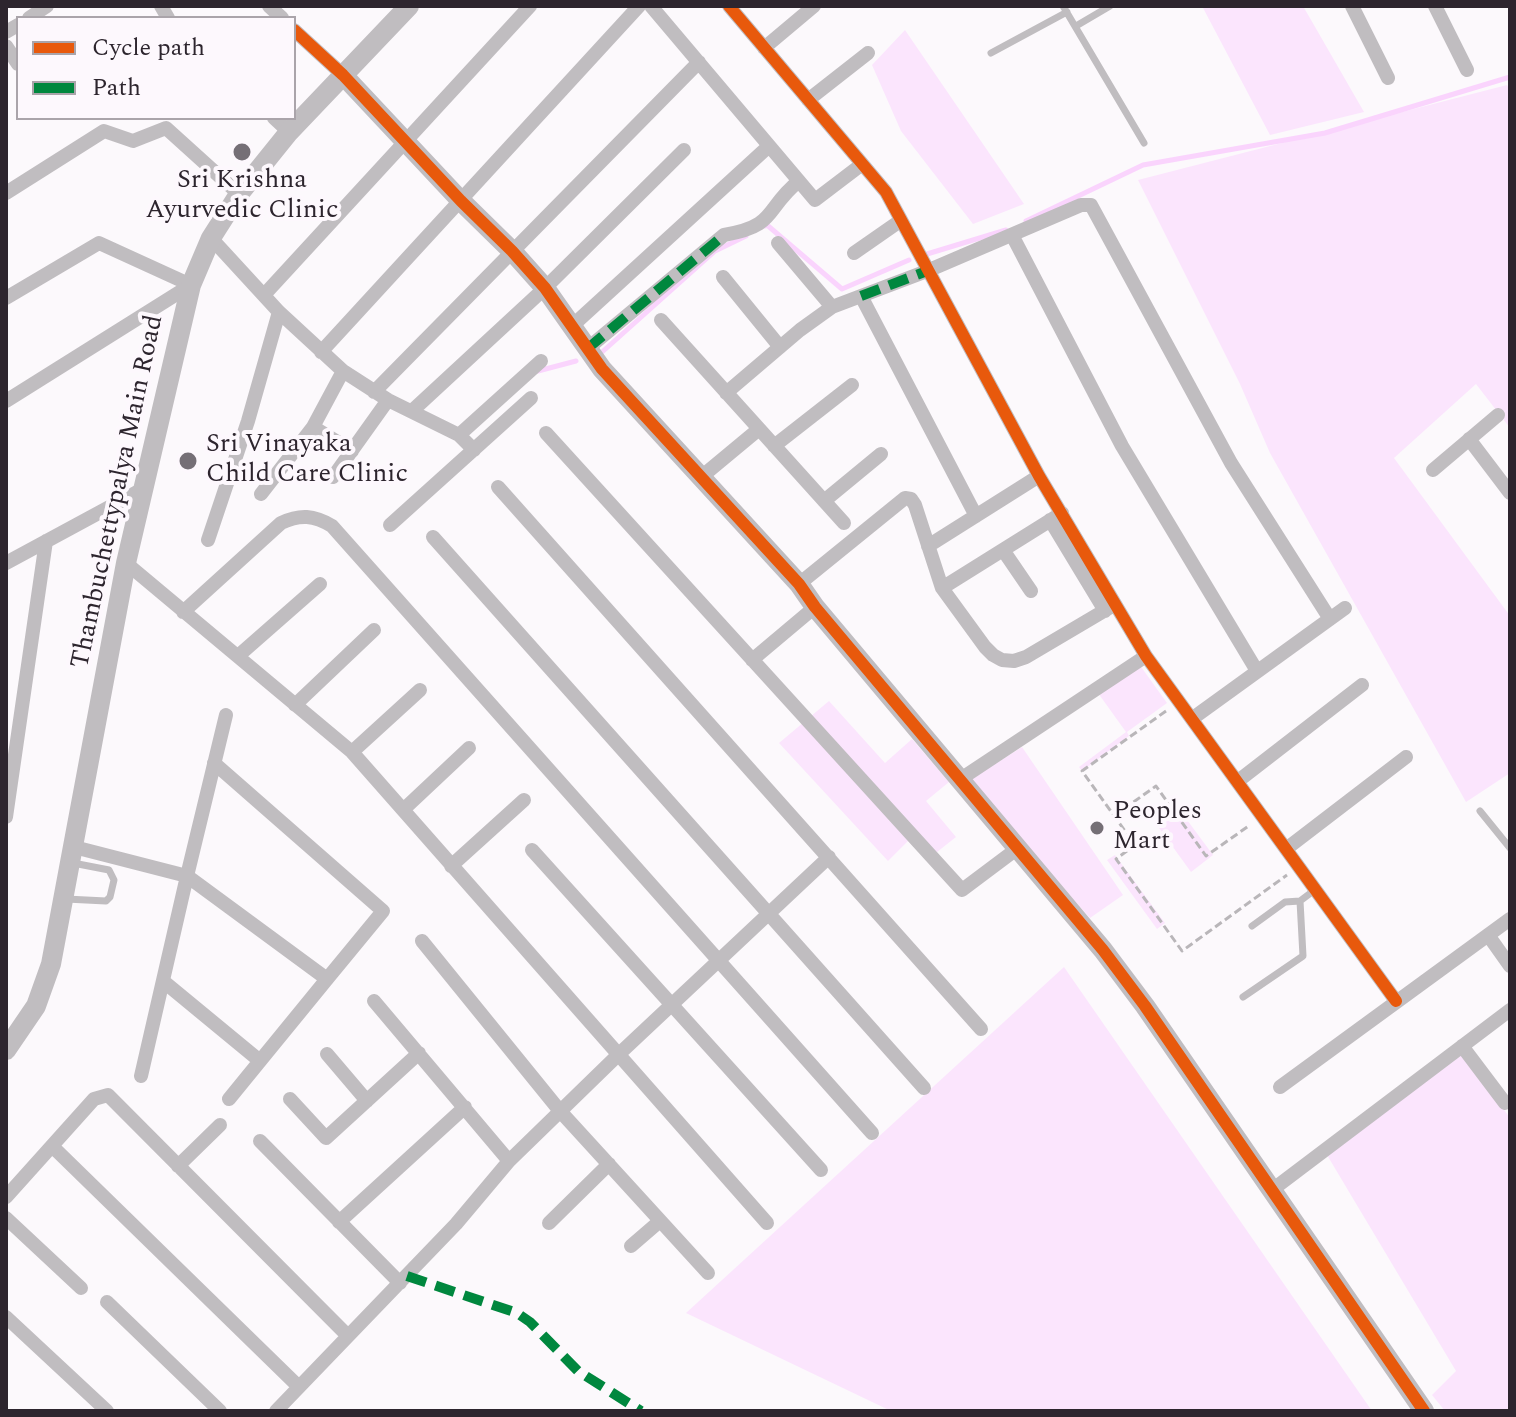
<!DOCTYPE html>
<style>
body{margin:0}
#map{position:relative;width:1516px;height:1417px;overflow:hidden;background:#fcf9fc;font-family:Spectral,serif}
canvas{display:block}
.frame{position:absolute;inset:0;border:8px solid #2d252e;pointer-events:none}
.legend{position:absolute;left:16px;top:16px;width:280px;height:104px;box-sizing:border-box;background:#fdf8fd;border:2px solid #aaa4aa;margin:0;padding:10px 14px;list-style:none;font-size:24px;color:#2d252e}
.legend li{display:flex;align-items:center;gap:16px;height:40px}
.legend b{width:40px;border:2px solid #aaa4aa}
</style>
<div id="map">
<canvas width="1516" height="1417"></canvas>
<div class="frame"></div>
<ul class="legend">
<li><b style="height:10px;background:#e8590c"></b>Cycle path</li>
<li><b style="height:10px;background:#00873e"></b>Path</li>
</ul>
</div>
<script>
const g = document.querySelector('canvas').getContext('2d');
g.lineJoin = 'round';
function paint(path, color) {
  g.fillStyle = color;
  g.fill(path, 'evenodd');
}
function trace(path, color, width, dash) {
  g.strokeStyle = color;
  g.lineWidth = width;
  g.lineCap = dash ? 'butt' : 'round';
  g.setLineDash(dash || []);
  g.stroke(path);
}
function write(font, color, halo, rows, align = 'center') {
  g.font = font + ' Spectral,serif';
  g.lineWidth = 8;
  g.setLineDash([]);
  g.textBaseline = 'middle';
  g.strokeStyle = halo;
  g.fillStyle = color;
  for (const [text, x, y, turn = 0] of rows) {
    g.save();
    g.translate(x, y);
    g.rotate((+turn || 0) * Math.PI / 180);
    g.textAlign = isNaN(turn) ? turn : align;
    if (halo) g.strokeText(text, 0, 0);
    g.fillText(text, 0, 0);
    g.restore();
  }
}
paint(new Path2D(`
 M1202,6H1303L1364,112L1270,135Z
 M905,30L1024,204L973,224L901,131L872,65Z
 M1507,85L1510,90V428L1476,384L1394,458L1510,616V773L1466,802L1270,453L1240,384L1138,180Z
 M1139,664L1167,703L1127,732L1129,736L1082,771L1079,767L1126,732L1098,693Z
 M829,701L885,763L912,739L949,782L926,801L956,837L927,860L908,841L888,861L779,743Z
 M1022,747L1123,895L1090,918L968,781Z
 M1176,805L1213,855L1191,872L1154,821Z
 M1115,855L1165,923L1157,929L1107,860Z
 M1064,967L1372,1411H891L686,1313Z
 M1463,1054L1510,1118V1411H1445L1432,1395L1456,1371L1327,1155Z`), '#fbe5fd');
trace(new Path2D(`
 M1026,221L1143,165L1325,133L1510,77
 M765,226L767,225L842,289L909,260
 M927,254L1006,230
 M601,353L715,251L746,236
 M538,371L576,361`), '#fad4fd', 5);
trace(new Path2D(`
 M1166,711L1082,771L1135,845L1116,859L1182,951L1287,875
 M1114,816L1156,786L1206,856L1250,825`), '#b9b6b9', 3, [8, 4]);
trace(new Path2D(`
 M1063,6L1144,143
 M1076,26L1110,6
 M991,53L1067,12
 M1480,811L1510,848
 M66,899L106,901L110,897L114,880L109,870L73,863
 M1252,926L1285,902L1300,901L1316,889
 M1243,997L1303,956L1300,901`), '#c0bdc0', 7);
trace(new Path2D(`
 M161,6L168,18
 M269,6L282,18
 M651,6L815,200L861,165
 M729,6L886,192L1039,476L1146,656L1396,1001
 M1352,6L1388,78
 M1435,6L1467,70
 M29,18L47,6
 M294,30L343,75
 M6,32L18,25
 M6,46L18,64
 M764,48L814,6
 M808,100L868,53
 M274,118L289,132
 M6,193L104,131L133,141L166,128L239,194
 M1012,235L1122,446L1257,671
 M211,238L279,312L343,371L388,400L459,435L474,450
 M778,243L832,307
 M854,253L900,221
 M723,277L780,347
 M264,295L530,6
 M861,296L976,516
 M6,298L99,243L191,285
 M661,320L844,523
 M571,327L769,146
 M587,349L724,235C778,226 764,209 799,181
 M321,352L639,6
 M374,392L699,62
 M726,393L800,330L832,307L927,271L1081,205H1091L1231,463L1330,619
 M6,401L191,285
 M412,411L545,288L684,150
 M313,427L352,451
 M546,433L962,890L1018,848
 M459,435L541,361
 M1469,439L1510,493
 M774,446L852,385
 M1433,470L1498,415
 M333,477L388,400
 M700,478L759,429
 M498,487L981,1029
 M261,494L313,427L343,371
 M824,501L881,454
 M1050,520L1105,611
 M390,525L531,398
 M433,537L924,1088
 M208,540L248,421L279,312
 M928,546L1039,476
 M1003,550L1031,591
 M6,563L141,490
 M126,563L352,752L767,1223
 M799,584L905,498L911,499L915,505L942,588L985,647L993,655L1002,660L1014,661L1026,657L1114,605
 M942,588L1062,513
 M183,612L281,523C300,514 314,515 332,526L872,1133
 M238,656L320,584
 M752,660L815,607
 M295,705L374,630
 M1193,718L1345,608
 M352,752L420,690
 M214,763L383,911L327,979
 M959,780L1146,656
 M1238,781L1362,685
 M403,810L469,748
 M6,817L46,541
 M74,847L187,876L226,715
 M1286,849L1406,757
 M532,850L821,1170
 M451,866L524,800
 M1488,935L1510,966
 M422,941L560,1111L708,1273
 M374,1001L509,1161
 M1462,1046L1505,1103
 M327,1054L367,1101
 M141,1076L187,876L327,979L260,1061L163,981
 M1280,1087L1510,919
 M229,1099L260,1061
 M290,1099L326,1138L419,1053
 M260,1141L400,1283
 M53,1147L299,1387
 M178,1166L220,1125
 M1272,1190L1510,1010
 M6,1197L94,1099L108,1095L348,1336
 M6,1218L81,1288
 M339,1222L465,1107
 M549,1223L609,1164
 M631,1246L660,1221
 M107,1302L220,1411
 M6,1317L107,1411
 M276,1411L456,1224L509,1161L618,1055L829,857`), '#c0bdc0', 14);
trace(new Path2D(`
 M343,75L461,201L512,251L545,288L602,369L799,584L815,607L1103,950L1145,1006L1424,1411
 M6,1050L36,1006L51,964L126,563L191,285L211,238L239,194L289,132L409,6`), '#c0bdc0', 20);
trace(new Path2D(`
 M861,296L927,271
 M587,349L724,235
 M407,1276L517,1313L530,1322L578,1371L641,1411`), '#00873e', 10, [20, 10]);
trace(new Path2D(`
 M729,6L886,192L1039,476L1146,656L1396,1001
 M294,30L343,75L461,201L512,251L545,288L602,369L799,584L815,607L1103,950L1145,1006L1424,1411`), '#e8590c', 12);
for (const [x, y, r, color] of [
 [242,152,10,"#756f76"],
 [188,461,10,"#756f76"],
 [1097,828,8,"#756f76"]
]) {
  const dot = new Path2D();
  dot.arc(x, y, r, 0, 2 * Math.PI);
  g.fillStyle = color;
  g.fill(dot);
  trace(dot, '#fdf8fd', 3);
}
write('26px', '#2d252e', '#fdf8fd', [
 ["Sri Krishna",242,182,"center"],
 ["Ayurvedic Clinic",242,212,"center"],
 ["Sri Vinayaka",206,446],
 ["Child Care Clinic",206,476],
 ["Peoples",1113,813],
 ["Mart",1113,843]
], 'left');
write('26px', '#2d252e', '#fdf8fd', [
 ["Thambuchettypalya Main Road",119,492,-78]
]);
</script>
